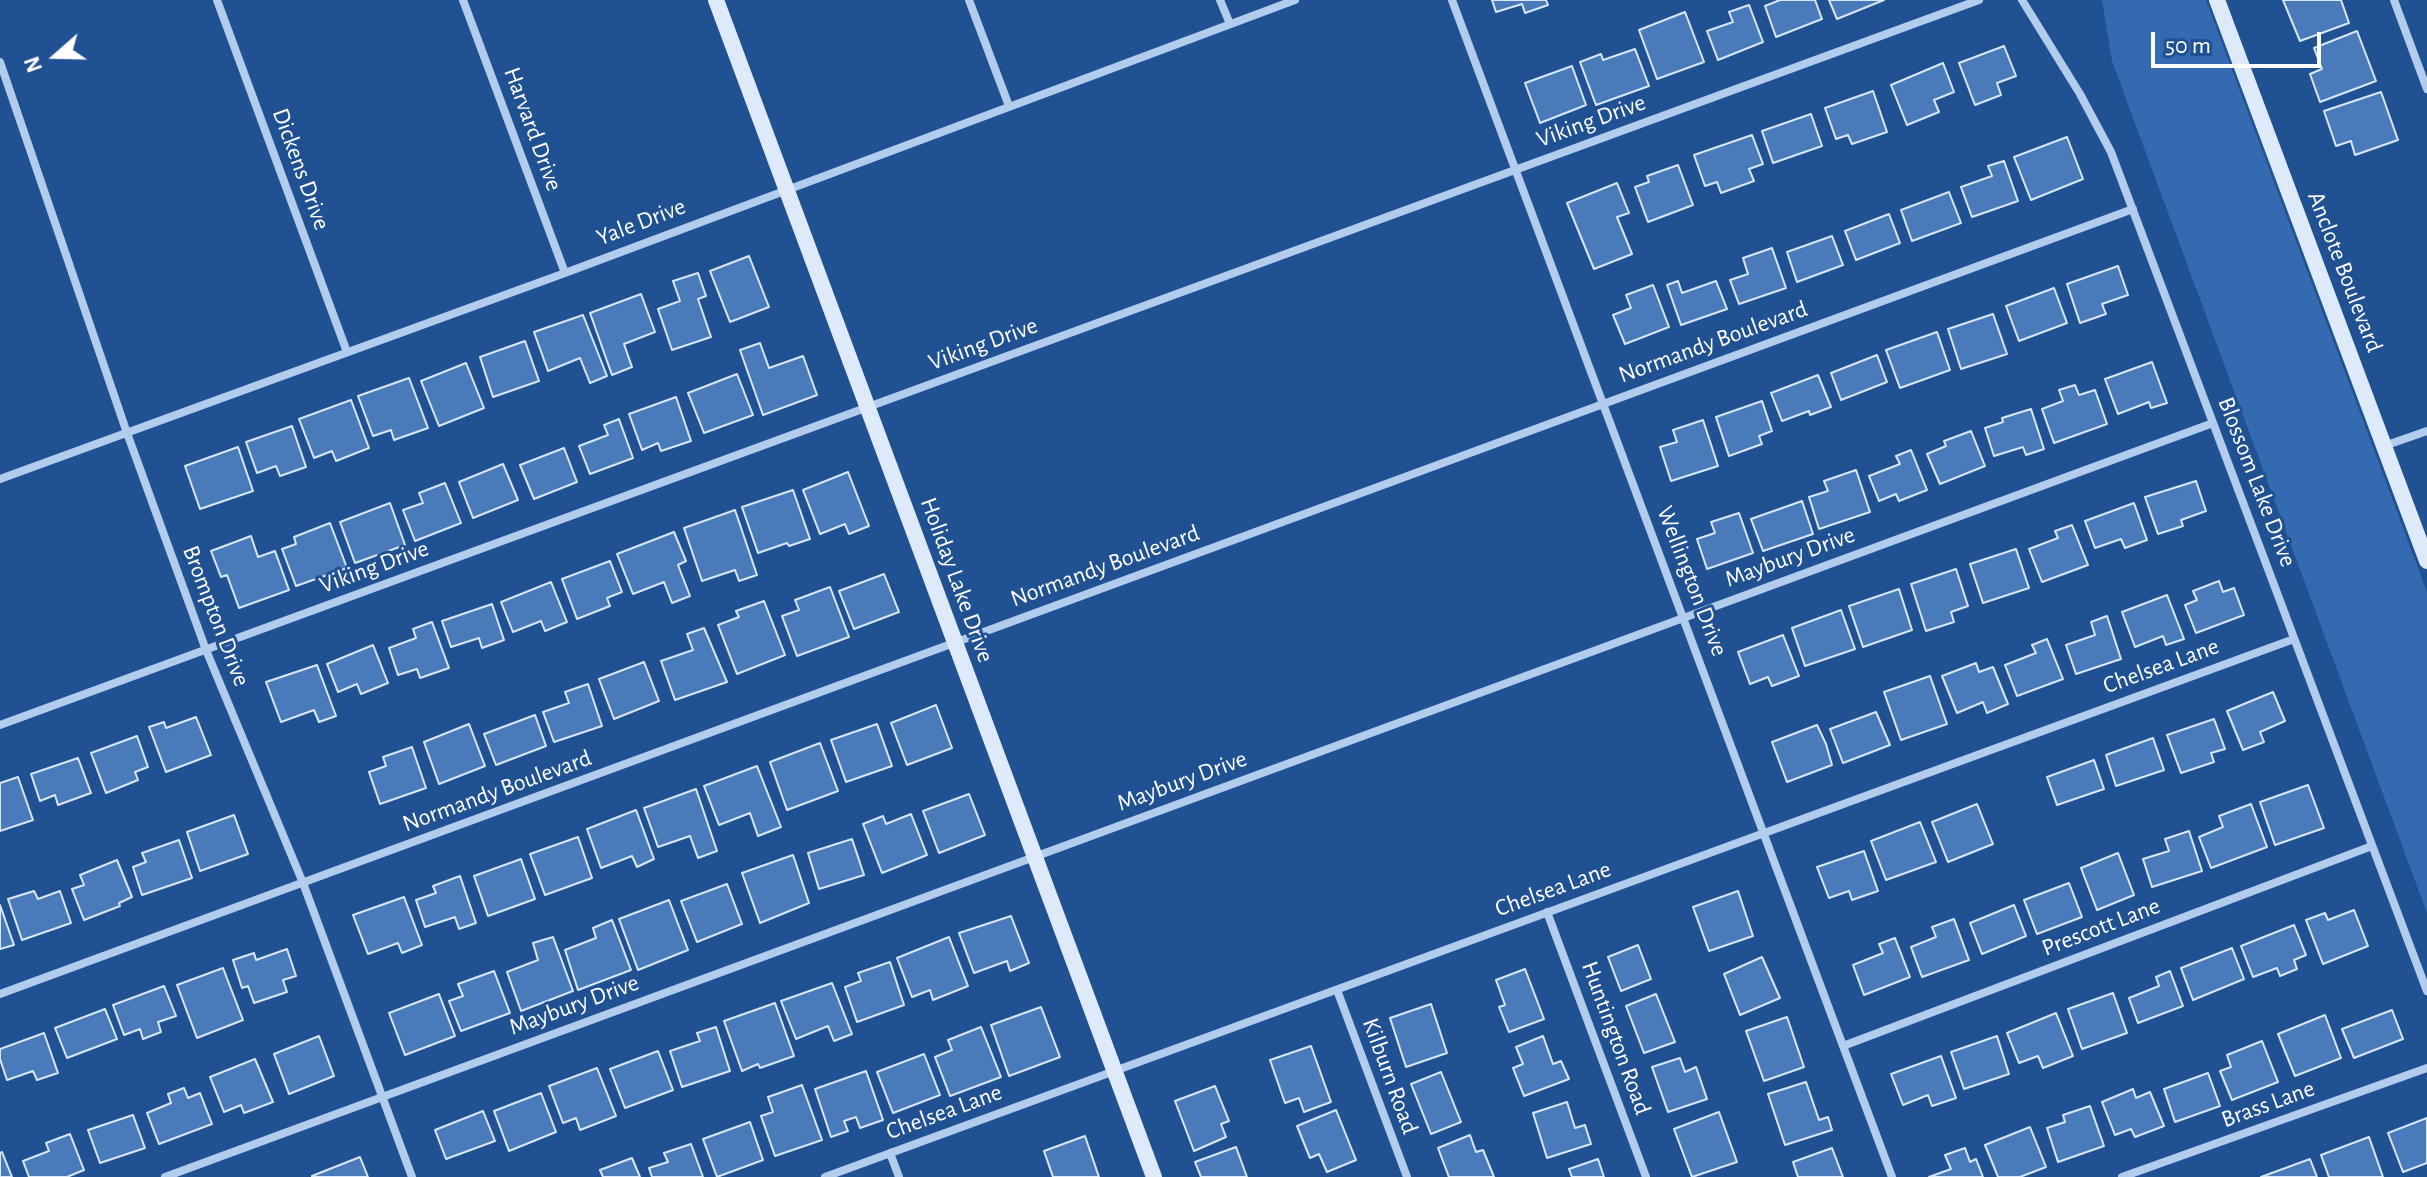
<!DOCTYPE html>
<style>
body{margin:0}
#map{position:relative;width:2427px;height:1177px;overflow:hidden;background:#205192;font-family:"Alegreya Sans",sans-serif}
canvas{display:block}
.north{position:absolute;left:16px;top:16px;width:80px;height:80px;-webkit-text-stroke:6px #205192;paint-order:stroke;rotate:250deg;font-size:22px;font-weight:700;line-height:32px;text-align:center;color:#fff}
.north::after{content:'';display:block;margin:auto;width:28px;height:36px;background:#fff;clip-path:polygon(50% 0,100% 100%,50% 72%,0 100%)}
.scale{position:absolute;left:2151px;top:32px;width:170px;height:36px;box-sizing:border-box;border:4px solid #fff;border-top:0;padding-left:10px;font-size:24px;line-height:28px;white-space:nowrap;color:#fff;-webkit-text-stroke:6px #205192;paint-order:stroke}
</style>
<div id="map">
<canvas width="2427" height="1177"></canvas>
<div class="north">N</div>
<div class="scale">50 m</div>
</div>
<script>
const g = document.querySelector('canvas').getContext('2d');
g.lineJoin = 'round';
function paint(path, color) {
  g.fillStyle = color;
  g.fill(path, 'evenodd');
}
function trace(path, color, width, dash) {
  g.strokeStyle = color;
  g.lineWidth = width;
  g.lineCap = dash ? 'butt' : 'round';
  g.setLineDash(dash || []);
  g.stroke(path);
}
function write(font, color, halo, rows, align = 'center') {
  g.font = font + ' "Alegreya Sans",sans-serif';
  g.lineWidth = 6;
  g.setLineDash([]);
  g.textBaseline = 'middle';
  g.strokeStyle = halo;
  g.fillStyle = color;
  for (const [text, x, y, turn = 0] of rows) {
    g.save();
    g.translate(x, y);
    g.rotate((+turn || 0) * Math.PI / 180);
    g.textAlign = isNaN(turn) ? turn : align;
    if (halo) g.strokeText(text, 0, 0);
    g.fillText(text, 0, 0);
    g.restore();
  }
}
paint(new Path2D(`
 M2102,0H2206L2427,592V913L2112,61Z`), '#346bb0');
const building = new Path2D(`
 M1492,0H1546L1548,5L1525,13L1522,4L1496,12Z
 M1780,0H1815L1822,19L1776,37L1765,6Z
 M1829,0H1884L1837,19Z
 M2283,0H2341L2349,23L2300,41Z
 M1749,5L1763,42L1718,60L1707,31L1733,22L1729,12Z
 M1685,12L1704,62L1657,79L1639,30Z
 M2357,31L2376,81L2320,102L2310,74L2322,69L2314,48Z
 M2004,46L2016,76L1997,83L2001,95L1975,105L1959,63Z
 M1635,49L1649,86L1596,105L1580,62L1601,54L1603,60Z
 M1943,63L1954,92L1934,100L1939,112L1907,125L1891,85Z
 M1572,66L1586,105L1540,123L1525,83Z
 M1873,91L1887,132L1852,144L1848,135L1836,139L1825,108Z
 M2381,92L2398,140L2355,155L2351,141L2336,146L2324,111Z
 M1811,114L1822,146L1773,163L1762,131Z
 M1752,135L1763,164L1749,169L1754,181L1721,193L1717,182L1705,186L1694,155Z
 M2067,137L2083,179L2031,200L2014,157Z
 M2004,161L2018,201L1972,217L1961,187L1992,176L1988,166Z
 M1678,165L1693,205L1648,222L1635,187L1649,182L1647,176Z
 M1617,183L1629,213L1617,217L1632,254L1594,269L1567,203Z
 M1949,192L1961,223L1912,241L1901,210Z
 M1889,214L1900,243L1856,260L1845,231Z
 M1832,236L1843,265L1797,282L1787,252Z
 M1772,248L1786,288L1739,304L1730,280L1748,274L1743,258Z
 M749,256L769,307L730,322L710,271Z
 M2118,266L2128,295L2102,304L2106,314L2080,323L2067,284Z
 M698,273L706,296L698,299L711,337L672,350L658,309L680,301L673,281Z
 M1678,281L1682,293L1716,281L1727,309L1681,325L1667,285Z
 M1653,285L1669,327L1625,344L1613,315L1631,308L1626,295Z
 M2054,288L2067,323L2019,341L2006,306Z
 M641,294L655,332L624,344L632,367L612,375L590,313Z
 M1993,314L2007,354L1961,369L1948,329Z
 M583,315L607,376L590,383L580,358L548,371L534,332Z
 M1937,332L1950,370L1900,388L1886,350Z
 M525,341L539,381L493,397L480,357Z
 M760,343L769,368L803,356L817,395L763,415L740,350Z
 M1877,355L1887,382L1841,400L1831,373Z
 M2152,362L2167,403L2151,408L2149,402L2118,414L2105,379Z
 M466,363L484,408L439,426L421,381Z
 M737,374L753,415L704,433L688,393Z
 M1818,375L1831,407L1810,415L1809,411L1782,421L1771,393Z
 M409,378L428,428L394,440L391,430L373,436L358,396Z
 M2075,385L2079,395L2095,390L2107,424L2054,443L2042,409L2063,401L2059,390Z
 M676,397L691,441L661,451L658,443L642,450L629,414Z
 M351,400L369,448L336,461L332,451L314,458L299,419Z
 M1762,401L1772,431L1759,436L1762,444L1729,456L1716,417Z
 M2031,409L2044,449L2026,455L2023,447L1994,456L1985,428L2003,422L2002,418Z
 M619,419L633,458L590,474L579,446L608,435L604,425Z
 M1703,420L1718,466L1671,481L1660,447L1677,442L1673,430Z
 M292,426L306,467L280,476L276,466L257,473L246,442Z
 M1971,431L1985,466L1940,484L1927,454L1946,446L1944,441Z
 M238,447L253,491L200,509L185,466Z
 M564,448L577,482L534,499L520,465Z
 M1911,450L1927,490L1899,501L1896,494L1879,501L1869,476L1900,464L1896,456Z
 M503,464L518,500L473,518L459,482Z
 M1856,470L1870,512L1819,529L1809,497L1828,491L1824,481Z
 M848,472L869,526L849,534L845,524L820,534L803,490Z
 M2196,481L2206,511L2181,520L2183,526L2158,534L2145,497Z
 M445,483L461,523L415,541L403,510L423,503L419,493Z
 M793,490L810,539L789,546L787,543L758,553L742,507Z
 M1802,501L1813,534L1763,551L1751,519Z
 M390,503L405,545L355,563L340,522Z
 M2134,503L2147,540L2125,548L2121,539L2095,548L2085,521Z
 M735,510L757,575L739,581L735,570L702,581L684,528Z
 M1739,513L1753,553L1707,569L1697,539L1715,533L1711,522Z
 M330,523L347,568L296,586L282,549L296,544L294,537Z
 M2072,525L2088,565L2042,582L2029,549L2058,538L2055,531Z
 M674,532L686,561L678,565L690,596L672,603L664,582L633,594L617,554Z
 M251,536L258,557L275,551L289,590L239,608L227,575L221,577L211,551Z
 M2016,549L2029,588L1983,603L1970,564Z
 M610,561L622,592L607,598L610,606L577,619L562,579Z
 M1956,569L1968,606L1951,612L1954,622L1926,631L1911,584Z
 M884,574L899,612L854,629L839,591Z
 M2219,581L2223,592L2234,588L2244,615L2196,633L2185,605L2197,600L2193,591Z
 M551,582L567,622L545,631L541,621L513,632L501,602Z
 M830,587L849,637L797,656L782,616L799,610L795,600Z
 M1899,589L1912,630L1863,647L1849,606Z
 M2167,595L2184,639L2166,645L2163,636L2135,647L2122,612Z
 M764,601L785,655L737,674L718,625L739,617L736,611Z
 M492,604L504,640L482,648L479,638L451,647L442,621Z
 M1841,610L1855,649L1805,666L1792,628Z
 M2107,616L2121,659L2076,674L2066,645L2095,635L2091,622Z
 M432,622L449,668L420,678L417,669L398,675L389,648L416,638L413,629Z
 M704,628L727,682L675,700L661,661L693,650L687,634Z
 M1783,635L1799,676L1772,686L1768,677L1750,684L1738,652Z
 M2047,639L2063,679L2017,696L2005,665L2036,653L2032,645Z
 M373,645L388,683L361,694L357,684L338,692L327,664Z
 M644,662L659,701L614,719L599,679Z
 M1976,663L1979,672L1993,667L2008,704L1987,713L1983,702L1957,713L1942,676Z
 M317,665L336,716L319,722L314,710L281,722L266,682Z
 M1930,676L1947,724L1901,740L1884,692Z
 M588,684L602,726L554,742L543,712L569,703L565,692Z
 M2273,692L2285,721L2260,732L2264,742L2243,750L2227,711Z
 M936,705L952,748L907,765L891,723Z
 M1876,712L1890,745L1843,763L1830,729Z
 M535,715L546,746L496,765L484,734Z
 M196,717L211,755L166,772L149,727L164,722L166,728Z
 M2214,719L2225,749L2211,753L2214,762L2181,773L2167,735Z
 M469,724L485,766L439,784L424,742Z
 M877,724L892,766L846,782L831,740Z
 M1817,725L1826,744L1832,765L1787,782L1772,742Z
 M137,736L148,767L135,772L138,780L106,793L91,753Z
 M2153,738L2164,770L2116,786L2106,755Z
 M820,743L838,791L787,810L770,762Z
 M412,747L426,788L380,804L369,772L386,766L383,757Z
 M78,758L91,793L58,805L55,795L40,801L31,774Z
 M2094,760L2104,789L2057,805L2047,777Z
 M757,766L781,827L758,836L750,813L719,825L704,786Z
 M18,777L33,820L0,831V783Z
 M2308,785L2324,828L2275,845L2260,802Z
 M696,789L717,851L698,858L690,836L658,847L644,808Z
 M969,794L985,835L939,853L923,811Z
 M1977,804L1993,844L1948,862L1932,822Z
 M2251,804L2267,847L2211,868L2199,837L2223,827L2219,816Z
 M636,810L654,859L637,867L632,856L601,868L587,829Z
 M911,814L927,855L882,873L863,824L883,816L886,824Z
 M234,815L248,854L200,871L187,832Z
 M1920,822L1936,862L1886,880L1871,841Z
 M2189,831L2202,871L2152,887L2143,859L2169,851L2165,839Z
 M578,837L592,878L545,895L530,854Z
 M852,839L864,875L819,889L808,853Z
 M179,840L192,878L142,895L133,867L146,862L142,853Z
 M1864,851L1878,891L1852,900L1849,891L1829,898L1817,867Z
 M2118,853L2134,895L2097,910L2081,868Z
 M793,855L809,903L760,923L742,873Z
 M521,859L535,899L488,916L474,876Z
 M117,860L132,897L119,903L120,906L84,920L72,889L84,885L80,875Z
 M460,876L476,923L459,929L455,917L425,927L416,900L436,893L433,886Z
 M2069,883L2082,917L2037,934L2024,900Z
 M727,884L742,924L697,942L681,901Z
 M34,891L38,899L60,891L71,923L22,940L8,899Z
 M1738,891L1753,936L1709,951L1693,907Z
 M404,897L422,945L402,953L398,943L368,954L353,915Z
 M669,900L688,950L638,970L619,919Z
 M0,905L14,945L0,949Z
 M2014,905L2026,936L1982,954L1970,923Z
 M2354,910L2368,946L2323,964L2306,920L2325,913L2328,920Z
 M1011,916L1029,963L1010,971L1007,961L974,973L959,933Z
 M1954,919L1969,960L1922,977L1911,947L1936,937L1932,927Z
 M612,920L631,970L578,990L565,950L596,938L593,928Z
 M2294,925L2306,955L2294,960L2297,969L2280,976L2277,968L2253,977L2241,946Z
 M553,937L573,991L521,1011L507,972L538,960L533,943Z
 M949,937L968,986L933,1000L930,990L912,997L897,958Z
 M1895,938L1910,977L1864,995L1853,965L1883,953L1879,944Z
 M1638,945L1651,979L1621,991L1608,957Z
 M2232,948L2244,979L2193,1000L2181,968Z
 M287,949L296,976L283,980L287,992L254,1003L248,986L242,988L233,960L254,953L256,960Z
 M1762,957L1780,998L1740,1015L1724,974Z
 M890,962L904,1005L857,1022L845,987L861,981L858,973Z
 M223,968L243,1020L197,1038L177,985Z
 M1525,969L1544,1019L1509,1032L1499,1007L1505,1005L1496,980Z
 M494,971L510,1013L461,1031L449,1001L463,996L458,984Z
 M2170,971L2183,1006L2138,1023L2129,998L2159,986L2156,977Z
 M832,983L852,1034L834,1041L828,1026L796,1039L781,1001Z
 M164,986L176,1016L158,1022L161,1032L143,1039L140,1029L124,1035L113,1005Z
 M2113,993L2127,1033L2082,1049L2068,1009Z
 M439,994L455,1036L405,1055L389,1013Z
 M1656,994L1675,1042L1644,1053L1626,1006Z
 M775,1003L794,1056L760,1068L758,1064L742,1071L724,1021Z
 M1431,1004L1447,1053L1406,1067L1390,1018Z
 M1041,1007L1060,1057L1009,1076L991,1025Z
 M105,1009L117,1039L67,1058L55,1028Z
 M2392,1010L2403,1039L2354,1058L2342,1029Z
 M2056,1013L2073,1056L2043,1068L2038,1056L2019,1063L2007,1033Z
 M2325,1015L2341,1058L2295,1076L2278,1034Z
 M1787,1017L1804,1067L1764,1081L1746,1031Z
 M716,1027L730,1071L682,1087L670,1051L700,1041L697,1033Z
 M981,1027L1001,1077L950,1096L935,1057L952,1050L948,1040Z
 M44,1033L58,1073L37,1080L33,1071L7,1080L0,1059V1049Z
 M319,1036L334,1076L289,1094L274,1054Z
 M1543,1036L1553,1064L1561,1061L1569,1079L1524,1096L1513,1068L1523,1064L1516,1047Z
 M1997,1036L2009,1074L1964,1089L1951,1052Z
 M2262,1041L2278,1082L2232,1100L2220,1071L2231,1067L2227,1055Z
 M1311,1046L1331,1102L1304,1112L1299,1098L1285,1103L1270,1060Z
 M658,1051L673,1090L625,1108L610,1069Z
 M924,1054L940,1095L893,1113L877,1072Z
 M1941,1056L1956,1098L1932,1106L1928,1095L1903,1105L1891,1074Z
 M1680,1058L1685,1072L1696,1067L1707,1099L1668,1112L1652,1067Z
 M255,1059L273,1102L244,1113L241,1105L224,1112L210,1077Z
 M597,1068L616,1116L580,1130L576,1118L563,1123L549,1086Z
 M866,1071L883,1120L860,1128L856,1117L844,1121L848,1131L831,1137L815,1089Z
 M1441,1072L1461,1122L1431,1134L1411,1084Z
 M2208,1073L2220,1106L2175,1122L2164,1089Z
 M1806,1082L1819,1120L1828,1117L1832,1130L1785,1145L1768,1094Z
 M802,1085L822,1140L775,1156L761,1116L773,1112L768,1097Z
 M1215,1086L1229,1121L1221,1124L1226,1137L1194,1151L1175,1101Z
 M184,1088L188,1098L200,1093L212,1124L159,1144L147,1113L171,1103L168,1094Z
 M2133,1089L2136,1098L2150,1092L2164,1126L2135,1137L2131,1129L2115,1135L2102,1102Z
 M541,1093L556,1132L509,1151L494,1111Z
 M1567,1102L1575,1128L1585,1125L1591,1144L1547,1158L1533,1113Z
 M2090,1106L2104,1146L2058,1162L2047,1128L2065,1122L2063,1115Z
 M1336,1110L1356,1160L1327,1172L1319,1154L1310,1158L1297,1126Z
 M483,1111L495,1141L446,1159L435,1130Z
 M1719,1112L1737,1162L1692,1177L1674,1129Z
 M133,1115L145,1148L100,1163L88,1130Z
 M2427,1118V1163L2403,1172L2388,1133Z
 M750,1122L763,1160L717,1177L703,1139Z
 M2030,1127L2046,1167L2020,1177H1998L1985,1145Z
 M70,1134L84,1170L67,1177H29L23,1161L49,1151L46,1143Z
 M1470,1135L1476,1152L1483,1150L1494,1177H1449L1438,1148Z
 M1085,1136L1099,1177H1053L1044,1151Z
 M2369,1137L2383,1177H2329L2321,1155Z
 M691,1144L703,1177H652L649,1168L668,1162L664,1153Z
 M1236,1147L1247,1177H1201L1195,1162Z
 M1832,1148L1843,1177H1798L1793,1162Z
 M1965,1148L1970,1162L1976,1159L1983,1177H1929L1951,1169L1945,1155Z
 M2,1152L12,1177H0V1153Z
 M360,1157L368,1177H312V1176Z
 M632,1158L640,1177H603L600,1170Z
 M1598,1159L1604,1177H1572L1569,1169Z
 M2310,1159L2317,1177H2261Z`);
paint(building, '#497ab9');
trace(building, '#d8e7fa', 2);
trace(new Path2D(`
 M217,0L347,352
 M463,0L565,273
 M969,0L1009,106
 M1220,0L1230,24
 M1452,0L1892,1177
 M2022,0L2080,94L2111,152L2427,991
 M2394,0L2427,89
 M0,62L127,433L206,650L303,883L412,1177
 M2384,446L2427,431
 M0,479L565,273L1295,0
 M0,725L1979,0
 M1547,912L1646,1177
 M1337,990L1407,1177
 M0,994L2133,209
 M1843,1046L2372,846
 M890,1153L899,1177
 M165,1177L2213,423
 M825,1177L2294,639
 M2122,1177L2427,1068`), '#b2cced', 8);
trace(new Path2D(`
 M716,0L1154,1177
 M2217,0L2427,561`), '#deeafa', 16);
write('24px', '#fff', '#205192', [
 ["Viking Drive",1591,121,-20],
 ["Harvard Drive",533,129,70],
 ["Dickens Drive",301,169,70],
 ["Yale Drive",641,222,-21],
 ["Anclote Boulevard",2345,272,69],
 ["Normandy Boulevard",1713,342,-20],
 ["Viking Drive",983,344,-20],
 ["Blossom Lake Drive",2257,482,69],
 ["Maybury Drive",1790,557,-20],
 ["Normandy Boulevard",1105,566,-20],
 ["Viking Drive",374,567,-20],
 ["Holiday Lake Drive",957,580,70],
 ["Wellington Drive",1692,581,69],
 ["Brompton Drive",216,616,69],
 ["Chelsea Lane",2161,666,-20],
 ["Maybury Drive",1182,781,-20],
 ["Normandy Boulevard",497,791,-20],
 ["Chelsea Lane",1553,889,-20],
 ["Prescott Lane",2101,927,-21],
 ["Maybury Drive",574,1005,-20],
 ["Huntington Road",1616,1038,70],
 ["Kilburn Road",1390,1076,70],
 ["Brass Lane",2268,1104,-20],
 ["Chelsea Lane",944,1112,-20]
]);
</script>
